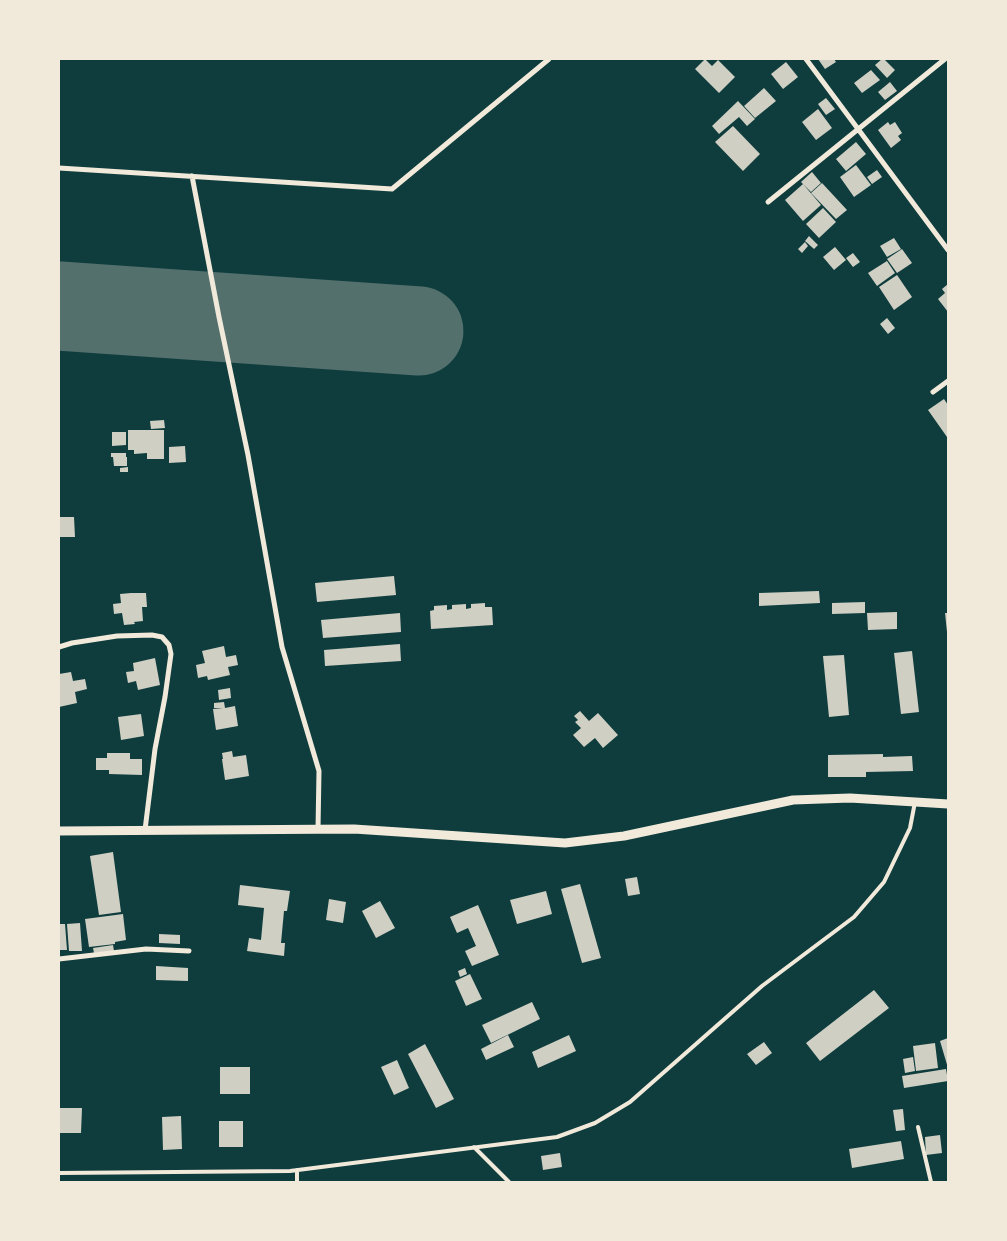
<!DOCTYPE html>
<style>
body{margin:0}
#map{position:relative;width:1007px;height:1241px;overflow:hidden;background:#0f3d3e;font-family:"Varela Round",sans-serif}
canvas{display:block}
.frame{position:absolute;inset:0;border:60px solid #f1e9da;pointer-events:none}
</style>
<div id="map">
<canvas width="1007" height="1241"></canvas>
<div class="frame"></div>
</div>
<script>
const g = document.querySelector('canvas').getContext('2d');
g.lineJoin = 'round';
function trace(path, color, width, dash) {
  g.strokeStyle = color;
  g.lineWidth = width;
  g.lineCap = dash ? 'butt' : 'round';
  g.setLineDash(dash || []);
  g.stroke(path);
}
function paint(path, color) {
  g.fillStyle = color;
  g.fill(path, 'evenodd');
}
trace(new Path2D(`
 M59,306L419,331`), '#53706d', 89);
paint(new Path2D(`
 M705,59L712,66L718,60L735,77L719,93L695,69Z
 M818,59H834L836,62L825,69Z
 M882,59H884L895,70L887,78L875,65Z
 M786,62L798,77L783,89L771,74Z
 M871,70L880,80L862,93L854,83Z
 M890,82L897,91L885,100L878,92Z
 M764,88L776,101L755,118L744,106Z
 M826,98L835,109L826,115L818,104Z
 M738,101L755,119L747,126L739,117L719,134L712,126Z
 M818,109L832,128L816,140L802,122Z
 M888,122L890,125L895,122L902,133L898,136L901,140L891,148L878,130Z
 M733,126L760,154L743,171L715,142Z
 M856,142L866,154L846,171L836,159Z
 M856,165L871,185L854,197L840,177Z
 M877,170L882,177L872,184L867,177Z
 M812,172L821,183L811,192L801,182Z
 M822,183L847,210L836,219L811,193Z
 M803,184L821,205L803,221L785,200Z
 M823,208L836,222L819,238L806,224Z
 M809,236L818,245L814,249L805,241Z
 M894,238L901,249L887,257L880,246Z
 M805,242L808,246L802,253L798,249Z
 M835,247L846,260L834,270L823,257Z
 M902,249L912,263L897,273L887,259Z
 M853,253L860,262L853,267L846,258Z
 M887,261L895,273L877,286L868,273Z
 M897,275L912,297L894,310L879,287Z
 M948,284V312L938,299L945,293L942,289Z
 M887,318L895,328L888,334L880,324Z
 M944,399L948,405V436L947,437L928,410Z
 M164,420L165,428L151,429L150,421Z
 M128,430H164V459H147V453L134,454V450H128Z
 M112,432H126V445L112,446Z
 M185,446L186,462L169,463V447Z
 M111,453H126V457H127V466H114L113,457H111Z
 M128,467V472H120V468Z
 M59,517H74L75,537H59Z
 M394,576L396,595L317,602L315,583Z
 M819,591L820,603L759,606V593Z
 M131,593H146L147,607H142L143,621L134,622L135,624L124,625L122,613L114,614L113,604L121,603L120,594Z
 M865,602V613L832,614V603Z
 M485,603V607H492L493,625L431,629L430,611L434,610V606L447,605V610L452,609V605L466,604V609L471,608V604Z
 M897,612V629L868,630L867,613Z
 M400,613L401,632L323,638L321,620Z
 M945,613H948V632H947Z
 M400,644L401,661L325,666L324,650Z
 M224,646L226,657L236,655L238,665L228,667L230,675L208,680L207,676L198,678L196,665L205,663L202,651Z
 M912,651L919,712L901,714L894,653Z
 M844,655L849,715L829,717L823,656Z
 M155,658L160,685L138,690L136,681L128,683L126,672L134,671L133,663Z
 M71,672L73,681L85,679L87,689L75,692L77,703L59,707V674Z
 M230,688L231,698L219,700L218,690Z
 M224,702L225,708L235,706L238,726L216,730L213,709L223,708H214V703Z
 M580,711L589,721L598,713L618,735L603,748L595,738L584,747L573,735L581,728L575,722L578,720L574,716Z
 M141,714L144,736L121,740L118,717Z
 M232,751L233,757L246,755L249,776L225,780L222,759H223L222,753Z
 M107,753H130V759H142V775L109,774V770H96V758H107Z
 M883,754V757L912,756L913,771L866,772V777H828V755Z
 M113,852L121,912L99,915L90,856Z
 M637,877L640,894L628,896L625,879Z
 M580,884L601,958L582,963L561,889Z
 M240,885L290,891L287,911H284L281,943H285L284,956L247,951L249,938L261,940L264,908L238,905Z
 M546,891L552,914L517,924L510,900Z
 M329,899L346,902L343,923L326,920Z
 M380,901L395,928L376,938L362,911Z
 M478,905L499,955L472,966L465,951L476,946L468,928L457,933L450,917Z
 M123,914L126,940L115,942V944L89,947L85,919Z
 M80,923L82,951H69L67,924Z
 M59,924H65L67,950H59Z
 M159,934L180,935V944L159,943Z
 M113,945L114,951L94,953L93,948Z
 M156,966L188,968V981L156,980Z
 M465,968L467,974L460,977L458,971Z
 M470,974L482,999L466,1006L455,981Z
 M874,990L889,1008L820,1061L806,1043Z
 M532,1002L540,1019L491,1043L482,1025Z
 M508,1035L514,1047L486,1060L481,1049Z
 M569,1035L576,1051L538,1068L532,1052Z
 M948,1038V1068L940,1041Z
 M764,1042L772,1053L756,1065L747,1054Z
 M935,1043L938,1068L916,1071L913,1046Z
 M425,1044L454,1099L436,1108L408,1054Z
 M913,1057L915,1071L905,1073L903,1059Z
 M397,1060L409,1088L394,1095L381,1067Z
 M220,1067H250V1094H220Z
 M946,1069L948,1081L904,1088L902,1076Z
 M59,1108H82L81,1133H59Z
 M903,1109L905,1130L896,1131L893,1110Z
 M181,1116L182,1149L163,1150L162,1117Z
 M219,1121H243V1147H219Z
 M940,1135L942,1153L926,1155L925,1137Z
 M901,1141L904,1159L852,1168L849,1149Z
 M560,1153L562,1167L543,1170L541,1156Z`), '#cfcfc3');
trace(new Path2D(`
 M918,1127L931,1182
 M474,1147L509,1182
 M297,1170V1182
 M59,1173L290,1171L557,1137L595,1123L630,1102L762,986L854,917L884,882L910,828L915,802`), '#f1e9da', 4);
trace(new Path2D(`
 M806,59L948,250
 M59,168L392,189L549,59
 M192,176L219,317L248,455L282,647L319,771L318,829
 M768,202L945,59
 M933,392L948,381
 M59,647L72,643L117,636L152,635L162,637L169,645L171,654L165,697L155,749L145,830
 M59,959L146,949L189,951`), '#f1e9da', 5);
trace(new Path2D(`
 M59,831L354,829L565,843L624,836L793,800L850,798L948,804`), '#f1e9da', 9);
</script>
